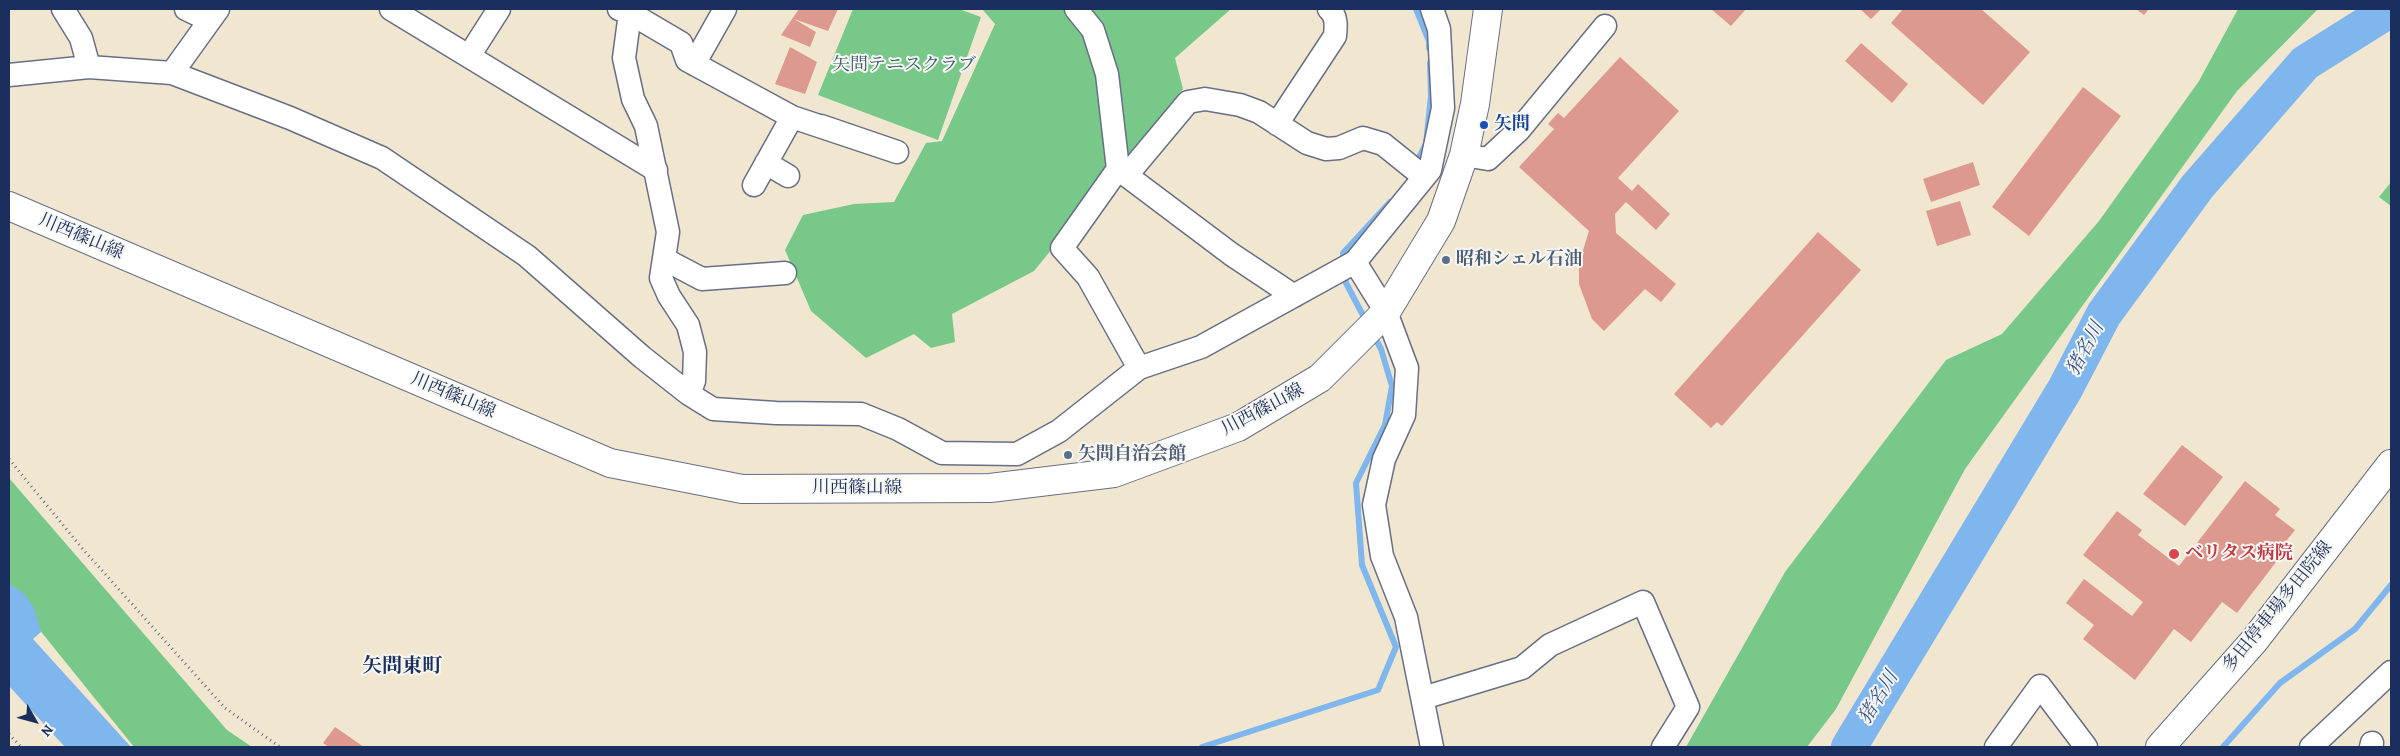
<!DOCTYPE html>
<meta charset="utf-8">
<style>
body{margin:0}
#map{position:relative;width:2400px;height:756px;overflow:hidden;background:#f1e7d1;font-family:Alegreya,serif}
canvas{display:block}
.frame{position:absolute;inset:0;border:10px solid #1b2f5e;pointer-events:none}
.north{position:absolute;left:10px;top:696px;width:50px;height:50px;-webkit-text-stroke:4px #f6f6f2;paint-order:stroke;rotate:128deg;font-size:14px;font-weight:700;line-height:20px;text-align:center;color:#1b2f5e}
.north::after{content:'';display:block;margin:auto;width:18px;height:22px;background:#1b2f5e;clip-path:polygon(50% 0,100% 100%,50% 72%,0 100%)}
</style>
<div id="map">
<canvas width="2400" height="756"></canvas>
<div class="frame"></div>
<div class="north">N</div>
</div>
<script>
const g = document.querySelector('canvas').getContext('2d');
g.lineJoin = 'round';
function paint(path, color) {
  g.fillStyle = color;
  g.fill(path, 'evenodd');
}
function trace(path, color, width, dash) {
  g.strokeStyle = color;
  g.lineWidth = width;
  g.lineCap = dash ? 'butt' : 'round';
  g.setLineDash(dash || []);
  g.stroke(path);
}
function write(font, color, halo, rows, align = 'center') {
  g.font = font + ' Alegreya,"Noto Serif JP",serif';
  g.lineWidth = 4;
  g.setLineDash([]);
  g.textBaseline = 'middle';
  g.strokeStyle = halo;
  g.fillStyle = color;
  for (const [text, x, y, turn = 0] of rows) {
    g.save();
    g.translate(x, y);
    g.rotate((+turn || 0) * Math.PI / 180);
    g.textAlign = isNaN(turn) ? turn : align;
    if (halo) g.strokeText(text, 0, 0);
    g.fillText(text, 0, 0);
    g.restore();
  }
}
paint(new Path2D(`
 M853,9H959L981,17L938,140L818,95Z
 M982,9H1231L1175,58L1183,89L1034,271L952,314L955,342L931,348L914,334L866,358L811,311L785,250L803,215L854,204L894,202L926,143L942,141L995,24Z
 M2238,9H2318L2237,91L1965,469L1836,709L1807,747H1686L1785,572L1946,360L2002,334L2099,221L2199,81Z
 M2391,182V206L2379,197Z
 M9,478L227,730L252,747H134L9,592Z`), '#78c889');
paint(new Path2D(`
 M9,584C32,596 35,609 41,632L33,639L131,747H65L9,686Z`), '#7fb6ee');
trace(new Path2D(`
 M1416,9L1429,41V48
 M1415,165L1426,144L1431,96L1430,63
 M1344,263L1343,253L1390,202
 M1345,273L1346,283L1367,323
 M1202,747L1378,690L1396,647L1362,565L1356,483L1385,425L1392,386L1381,349L1373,334
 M2223,747L2280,683L2355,629L2391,585`), '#7fb6ee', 6);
trace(new Path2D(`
 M1849,747L2065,389L2104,314L2197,187L2305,63L2391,9`), '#7fb6ee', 36);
paint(new Path2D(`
 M799,9H838L828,31L794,19L816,32L810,47L781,35Z
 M1711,9H1746L1731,26Z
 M1860,9H1881L1871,19Z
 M1903,9H1981L2030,52L1983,105L1891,23Z
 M2136,9H2149L2144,15Z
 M1861,43L1908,84L1892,103L1845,61Z
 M790,47L817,62L805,94L775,84Z
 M1620,57L1679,111L1618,178L1632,191L1638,184L1670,214L1656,230L1626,202L1615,214L1616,233L1676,284L1661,302L1645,289L1604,331L1592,319L1579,284V263L1589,231L1519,167L1554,129L1548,124L1558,113L1564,118Z
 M2083,87L2121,116L2029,236L1992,207Z
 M1973,162L1980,185L1931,202L1923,179Z
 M1960,201L1971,235L1937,246L1926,211Z
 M1818,232L1861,270L1722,426L1717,422L1711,428L1674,394Z
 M2182,445L2223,477L2185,526L2143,494Z
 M2245,481L2280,509L2275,515L2295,530L2279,550L2283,553L2237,613L2222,602L2191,642L2174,629L2135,680L2083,639L2094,625L2066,603L2084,579L2132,616L2143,602L2083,555L2117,511L2142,530L2138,535L2179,566Z
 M335,727L364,747H329L323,743Z`), '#dd988f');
const street = new Path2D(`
 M63,9L81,38L89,67
 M186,9L209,20
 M391,9L656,170
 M619,9L630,13L624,58L633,99L646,126L668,232L661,278L669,296L688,325L695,352L694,381L689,394
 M632,9L630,13L681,43L687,60L792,117L897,152L821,126
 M1076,9L1093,30L1107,74L1118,169L1062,248L1088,277L1139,368
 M469,56L499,9
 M694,64L725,9
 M172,73L218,9
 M9,75L89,67L172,73L290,118L382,158L527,256L642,357L689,394L713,409L776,413L861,414L898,429L942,453L1017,454L1059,431L1139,368L1201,347L1355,262L1430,170L1443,108L1439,29L1432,9
 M1277,124L1335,36C1336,26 1337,16 1329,9
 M1464,155L1488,159L1519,130L1605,26
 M766,163L788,176
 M1118,169L1231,254L1294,296
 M1127,175L1188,102L1205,99L1240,105L1259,112L1307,143L1326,149L1339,148L1363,138L1383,144L1424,177
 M754,185L792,117
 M664,259L702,279L785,273
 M1355,262L1386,312L1407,368L1404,415L1384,459L1374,505L1382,556L1406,617L1432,747
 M1423,698L1522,668L1550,645L1643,602L1688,707L1663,747
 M1996,747L2040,686L2086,747
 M2311,747L2391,672
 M2371,747L2372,743`);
const secondary = new Path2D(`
 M2160,747L2254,641L2391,464`);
const primary = new Path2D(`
 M9,206L610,463L742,489L990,488L1114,473L1238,427L1320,378L1386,312L1441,221L1464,155L1475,104L1488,9`);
trace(street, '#666f86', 25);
trace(secondary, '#666f86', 30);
trace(primary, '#666f86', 30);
trace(new Path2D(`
 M9,459L81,547L225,708L280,747
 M9,734L21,747`), '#666f86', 3, [1, 4]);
trace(street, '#fff', 22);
trace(secondary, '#fff', 28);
trace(primary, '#fff', 28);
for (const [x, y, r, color] of [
 [1484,125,5,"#1a4fb4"],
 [1446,260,5,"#5c6f8a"],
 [1068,455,5,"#5c6f8a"],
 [2174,554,6,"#e0444e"]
]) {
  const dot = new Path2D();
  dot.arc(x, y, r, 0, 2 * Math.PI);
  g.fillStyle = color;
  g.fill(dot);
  trace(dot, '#f6f6f2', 2);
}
write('18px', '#375d6b', '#f6f6f2', [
 ["矢問テニスクラブ",904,66]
]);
write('bold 18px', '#164399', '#f6f6f2', [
 ["矢問",1494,125]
], 'left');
write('18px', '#1b2f5e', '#f6f6f2', [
 ["川西篠山線",81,237,23],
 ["川西篠山線",453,396,23],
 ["川西篠山線",1263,410,-28],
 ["川西篠山線",857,489],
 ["多田停車場多田院線",2278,607,-51]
]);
write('bold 18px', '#4e5e75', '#f6f6f2', [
 ["昭和シェル石油",1456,260],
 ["矢問自治会館",1078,455]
], 'left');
write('bold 18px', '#be3a42', '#f6f6f2', [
 ["ベリタス病院",2185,554]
], 'left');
write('italic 19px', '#395889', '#f6f6f2', [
 ["猪名川",2086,349,-62],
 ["猪名川",1879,698,-59]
]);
write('bold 20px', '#1b2f5e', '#f6f6f2', [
 ["矢問東町",402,667]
]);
</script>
